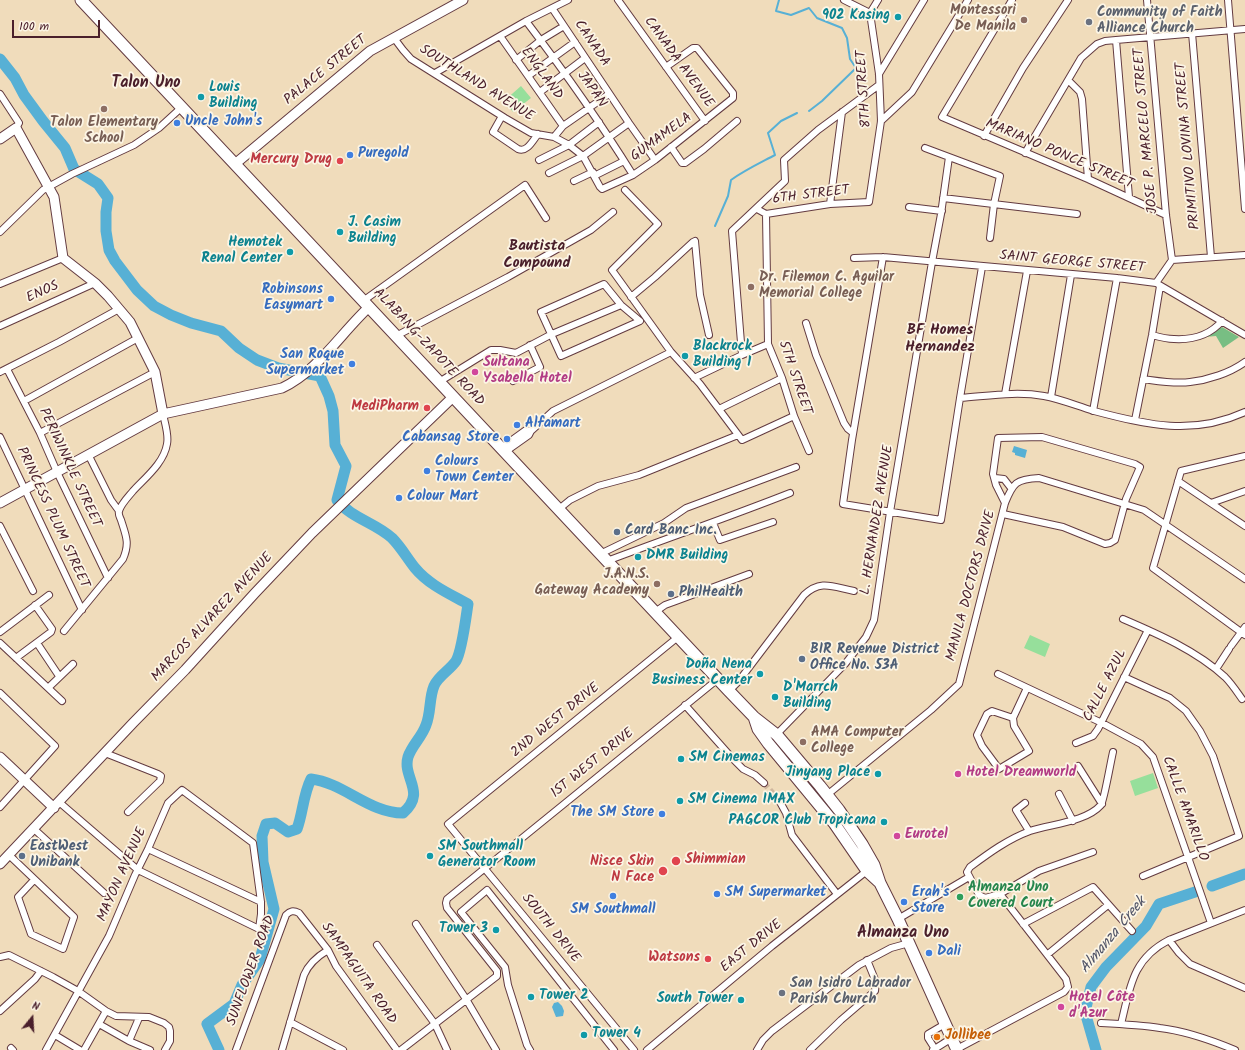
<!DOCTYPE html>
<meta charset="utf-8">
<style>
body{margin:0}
#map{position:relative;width:1245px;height:1050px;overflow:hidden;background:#f0dcbb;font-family:Kalam,sans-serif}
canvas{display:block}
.north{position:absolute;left:12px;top:998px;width:40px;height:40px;-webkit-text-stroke:3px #fcf5e5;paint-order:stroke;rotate:18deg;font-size:11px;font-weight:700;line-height:16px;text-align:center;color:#4a1f2b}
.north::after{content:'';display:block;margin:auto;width:14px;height:18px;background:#4a1f2b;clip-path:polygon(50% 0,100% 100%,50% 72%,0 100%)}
.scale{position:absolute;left:12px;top:20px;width:88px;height:18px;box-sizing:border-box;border:2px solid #4a1f2b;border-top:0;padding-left:5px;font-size:12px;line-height:14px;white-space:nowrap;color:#4a1f2b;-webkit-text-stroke:3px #fcf5e5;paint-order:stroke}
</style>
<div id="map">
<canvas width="1245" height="1050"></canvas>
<div class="north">N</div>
<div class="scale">100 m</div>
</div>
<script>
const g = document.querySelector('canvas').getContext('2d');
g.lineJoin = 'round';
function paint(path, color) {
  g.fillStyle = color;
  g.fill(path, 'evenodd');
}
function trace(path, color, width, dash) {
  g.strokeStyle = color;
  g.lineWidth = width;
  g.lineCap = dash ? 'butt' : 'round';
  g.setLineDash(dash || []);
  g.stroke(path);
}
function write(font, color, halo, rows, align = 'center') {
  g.font = font + ' Kalam,sans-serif';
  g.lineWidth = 3.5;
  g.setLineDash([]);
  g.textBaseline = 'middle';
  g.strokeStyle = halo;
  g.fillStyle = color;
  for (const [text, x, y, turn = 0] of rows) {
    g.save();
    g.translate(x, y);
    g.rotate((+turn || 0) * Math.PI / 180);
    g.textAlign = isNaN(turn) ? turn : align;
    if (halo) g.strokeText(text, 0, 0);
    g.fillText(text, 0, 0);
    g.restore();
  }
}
paint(new Path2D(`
 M521,86L531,98L513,112L504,101Z
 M1030,635L1050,644L1045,657L1024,648Z
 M1153,773L1158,788L1135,796L1130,781Z`), '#96df9b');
paint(new Path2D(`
 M1222,327L1239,337L1223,348L1216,336L1205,337Z`), '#78be83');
paint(new Path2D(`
 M1014,446L1027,450L1025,458L1015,455V453L1012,452Z
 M558,1002L562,1006L564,1011L563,1016L556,1017L552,1007L554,1003Z`), '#57b0d5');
trace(new Path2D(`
 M779,0L776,11L791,15L809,8L817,18L842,28L847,38L850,59L856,68L822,101L809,111
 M715,226L728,196L731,180C745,170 760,163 775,155L768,133L781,121L797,113`), '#57b0d5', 2);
trace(new Path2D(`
 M0,59L15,78L24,95L43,121L65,148L74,169L98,184L108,198L106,212V231L109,250L115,261L137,290L154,306L171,315L191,323L221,331L239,348L257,360L278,368L320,376L329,396L333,411L335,445L346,466L337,500C351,518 376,523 392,538C401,547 407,558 415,568C429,585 450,594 468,604C466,617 462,651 456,661C450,670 438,676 434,686C429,698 431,713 426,725C422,737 412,745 408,757C402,778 427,792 403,813C369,813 344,783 311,779C303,795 303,813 297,829L288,832L275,823L266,824L262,836L263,862L274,909L260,959L242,985L234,1004L207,1024L219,1050
 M1212,886L1245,874
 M1096,1050L1085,1012L1091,987L1106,967L1146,926L1159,904L1198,891`), '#57b0d5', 11);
trace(new Path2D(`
 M764,783L780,802`), '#cfb69e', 6, [6, 3]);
const street = new Path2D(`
 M618,0L705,121
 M844,0L870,13
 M1012,0L942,117L1088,179L1166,215
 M1147,0L1166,215L1172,260
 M1228,0L1245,209
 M552,8L629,123L655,160
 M526,21C564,71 600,122 633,175
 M1192,33L1211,257
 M500,36L563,126
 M394,38L403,50L411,59L505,118L531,133L554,137L569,145L583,156L600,187L602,189L633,175L655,160L733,98V93L697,48H693L666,67
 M1116,40L1129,197
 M516,60L541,40L564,26
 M435,73L526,21L568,0
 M879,74L924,0
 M528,76L575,42
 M1068,80L1080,92L1082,99L1088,179
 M540,92L585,58
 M0,94L19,123L16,128
 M502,116L493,132L518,149C527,153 533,140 538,134
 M881,121L912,92L968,0
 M984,136L1023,68L1068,0
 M554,137L563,126L609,94
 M671,147L682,163H685L704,149L737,121
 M925,148L1000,176L994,204L990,238
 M1025,153L1081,58L1097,44L1105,41L1116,40L1245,29
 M539,160L569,145L599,122
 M549,173L583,156L629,123
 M594,176L624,161
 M574,181L593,172
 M625,190L658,224L612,270L671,352L700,384L742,440L794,416
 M943,198L1077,214
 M830,204L842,112
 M909,207L942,211
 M757,209L766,214L830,204L869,202L881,121L879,74L870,13L878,0
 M766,214L768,344L782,378L794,416L809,451
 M0,232L43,190L72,174L134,145L159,128L182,107
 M883,257L852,440L843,504L941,520L960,398L982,267
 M854,258L883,257L1117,278L1156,283L1245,335
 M1172,260L1245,255
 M1156,283L1172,260
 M0,284L63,258
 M604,284L621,305L640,321L561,356L541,312Z
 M631,297L655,277L693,242L695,241L700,295L709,335
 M363,301L525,185L546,218
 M806,323L816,355L844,423L848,429L853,433
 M0,326L95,283
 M1152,335C1159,337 1167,339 1174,339C1192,340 1210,335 1222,321
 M396,336L508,277L591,230L613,212
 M742,355L732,231L785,181L784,160L818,130L879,85
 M7,369L40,433L57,472L108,578
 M0,372L59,342L119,309
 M694,378L742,355L768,344
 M1143,379C1158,381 1174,384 1190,382C1208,380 1230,373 1245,362
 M513,381L540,367L530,345
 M439,382L491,350H500L516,353L552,334L621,305
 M1005,394L1027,271
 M1051,397L1071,275
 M960,398C988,396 1016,391 1044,396C1061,399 1077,406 1094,411C1147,425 1193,436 1245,412
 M24,401L138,338
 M719,409L782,378
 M1093,411L1117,278
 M1135,420L1152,335L1160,286
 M40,433L155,372
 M0,437L82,610
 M501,448L526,430L531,431
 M505,452L529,435L531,431L553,411L671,352
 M88,454L111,500L119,511
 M1245,456L1181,471L1153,568L1245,635
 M995,478L1004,479L1011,488
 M1178,481L1245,526
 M1211,503L1245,491
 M559,509L570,500L598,486L639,475L738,435
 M1003,514L1063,527L1105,544L1110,543L1115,540L1126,499L1140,467L1135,464L1042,437L998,438L993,474L996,485L1005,503
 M713,523L720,540L773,522
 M0,526L33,591
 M600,554L664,523L686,508L796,467
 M607,561C668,538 729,517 790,493
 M655,612L665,605L676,601L749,574
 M1123,619C1158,634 1197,651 1225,677C1232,684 1237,692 1242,699
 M64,631L123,559C130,543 126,536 121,520C120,517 118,515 119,511C121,504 128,497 133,491C145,478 164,463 167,444C169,435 165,424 163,414
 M0,632L49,595
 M0,643L62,701
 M37,643L59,676
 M1231,646L1245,627
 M16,658L51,632L52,629L35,605
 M1216,669L1229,649
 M998,674L1102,723L1141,744L1153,757L1211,923
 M1124,677L1170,698L1186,711L1200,731L1213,756L1239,836L1143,876
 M48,688L73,664
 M729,691L738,682L804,595C821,579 833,587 854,591
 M0,693L55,746L0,807
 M685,705L733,759L743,769L755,775L764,783
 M1013,718L992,711L987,714L977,735L982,746L999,769L1029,751L1014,726L1013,718L1027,688
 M775,736L845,664L866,637L874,620L890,512L932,262L941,214L949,157
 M1076,743L1093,736L1098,729L1148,630
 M105,753L158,774L161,776L160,781L128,812
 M1078,766L1102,804
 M1059,794L1073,821
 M827,795L931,710L959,684L1005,503C1013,483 1016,479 1039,478L1144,510L1245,579
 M780,802L786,813L792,835L837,894
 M1025,803L1016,810L1029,831
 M34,829L104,893
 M148,849L261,902
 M9,855L74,917L63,949L31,934L18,897L34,880
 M1000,894L1039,871L1093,852
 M898,919L969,877
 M416,924L466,999L496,1050
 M1023,924L1093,887L1132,931
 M1169,940L1179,953L1190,964L1245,988
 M377,945L435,1024L447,1050
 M1048,954L1108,905
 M0,957L9,955L53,977L78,991L106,1011L116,1016L149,1017L164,1023L169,1027L170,1031V1041L165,1050
 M0,1011L35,979L41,971
 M290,1022L343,1050
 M1101,1023C1121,1024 1141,1025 1160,1028C1186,1031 1211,1040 1235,1050
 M99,1024L129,1041L150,1050
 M1121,1024C1130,988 1132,959 1169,940L1245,910
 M55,1035L80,1050
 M129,1041L139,1018
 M11,1048L13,1050
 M935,1049L928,1038V1034L945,1024
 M957,1049L1064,992L1068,987L1066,979L1000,894L985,898L979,895L967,872L970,867C989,853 1008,839 1030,831C1051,824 1086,822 1101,805C1104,801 1111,760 1113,752
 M46,1050L109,936L135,875L148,849L168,803L182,790L253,843L261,902V914L259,929L138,870L59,802
 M84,1050L106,1011
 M236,1050L286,915C290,911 293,910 299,913L328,950L336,966L397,1050
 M282,1050L304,975C309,963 318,956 328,950
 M401,1050L497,976V971L447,908L446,903L447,899L718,679
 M530,1050L527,1045L508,985L505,967L461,912L487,890L614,1050
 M634,1050L448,824L678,637
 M647,1050L772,946L868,870
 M757,1050L763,1040L772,1031L859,965L891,948L909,943
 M810,1050L841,1020L875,991L876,982L867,960
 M933,1050L952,1038`);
const secondary = new Path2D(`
 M0,139L16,128L54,197L63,258L95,283L108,296L130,322L155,372L163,414
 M235,164L370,51L463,0
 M0,503L163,414L282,388C317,372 341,333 369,307
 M0,757L54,808
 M0,864L133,723L185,670L255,593L312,533L453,397`);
const highway = new Path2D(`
 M81,0L729,691L754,717L777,735L820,786L839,810L862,844L874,865L880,883L898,919L957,1050
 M754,717L758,729L768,743L834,823L867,871L879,882`);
trace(street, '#633b41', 8);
trace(secondary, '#633b41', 11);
trace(highway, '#633b41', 13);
trace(street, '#fff', 6);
trace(secondary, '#fff', 9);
trace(highway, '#fff', 11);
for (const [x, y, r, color] of [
 [898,17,4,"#0f9aa8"],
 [1024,20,4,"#8d6e63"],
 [1089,22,4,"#6b7280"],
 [201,97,4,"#0f9aa8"],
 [104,109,4,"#8d6e63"],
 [177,123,4,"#3f7fe0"],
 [350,155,4,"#3f7fe0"],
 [340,161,4,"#e0444e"],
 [340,232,4,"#0f9aa8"],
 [290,252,4,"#0f9aa8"],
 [751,287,4,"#8d6e63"],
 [331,299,4,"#3f7fe0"],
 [685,356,4,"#0f9aa8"],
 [352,364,4,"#3f7fe0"],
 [475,372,4,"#d1479c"],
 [427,408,4,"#e0444e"],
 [517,425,4,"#3f7fe0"],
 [507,439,4,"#3f7fe0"],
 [427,471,4,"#3f7fe0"],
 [399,498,4,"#3f7fe0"],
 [617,532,4,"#5c6f8a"],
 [638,557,4,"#0f9aa8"],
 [657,584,4,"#8d6e63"],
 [671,594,4,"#5c6f8a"],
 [802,659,4,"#5c6f8a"],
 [760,674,4,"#0f9aa8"],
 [775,697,4,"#0f9aa8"],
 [803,742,4,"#8d6e63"],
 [681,759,4,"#0f9aa8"],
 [878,774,4,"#0f9aa8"],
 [958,774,4,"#d1479c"],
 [680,801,4,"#0f9aa8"],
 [662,814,4,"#3f7fe0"],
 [884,822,4,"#0f9aa8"],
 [897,836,4,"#d1479c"],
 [22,856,4,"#5c6f8a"],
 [430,856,4,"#0f9aa8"],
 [676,861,5,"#e0444e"],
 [663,871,5,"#e0444e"],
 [717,894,4,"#3f7fe0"],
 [613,896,4,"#3f7fe0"],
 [960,897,4,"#2e9e5b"],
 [904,902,4,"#3f7fe0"],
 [496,930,4,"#0f9aa8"],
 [929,953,4,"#3f7fe0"],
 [708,959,4,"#e0444e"],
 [782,993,4,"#6b7280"],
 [531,997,4,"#0f9aa8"],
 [741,1000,4,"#0f9aa8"],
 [1061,1007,4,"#d1479c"],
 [584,1035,4,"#0f9aa8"],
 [937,1037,4,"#e8710a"]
]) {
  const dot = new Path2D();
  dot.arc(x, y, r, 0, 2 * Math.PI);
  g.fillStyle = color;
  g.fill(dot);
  trace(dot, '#fcf5e5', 1.5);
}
write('bold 14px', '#785e54', '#fcf5e5', [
 ["Montessori",1016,12],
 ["De Manila",1016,28],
 ["Talon Elementary",104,124,"center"],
 ["School",104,140,"center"],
 ["Dr. Filemon C. Aguilar",759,279,"left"],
 ["Memorial College",759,295,"left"],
 ["J.A.N.S.",649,576],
 ["Gateway Academy",649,592],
 ["AMA Computer",811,734,"left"],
 ["College",811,750,"left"]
], 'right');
write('bold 14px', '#5b616d', '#fcf5e5', [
 ["Community of Faith",1097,14],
 ["Alliance Church",1097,30],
 ["San Isidro Labrador",790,985],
 ["Parish Church",790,1001]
], 'left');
write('bold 14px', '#0d838f', '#fcf5e5', [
 ["902 Kasing",890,17,"right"],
 ["Louis",209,89],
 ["Building",209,105],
 ["J. Casim",348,224],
 ["Building",348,240],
 ["Hemotek",282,244,"right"],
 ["Renal Center",282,260,"right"],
 ["Blackrock",693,348],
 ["Building 1",693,364],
 ["DMR Building",646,557],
 ["Doña Nena",752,666,"right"],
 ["Business Center",752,682,"right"],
 ["D'Marrch",783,689],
 ["Building",783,705],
 ["SM Cinemas",689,759],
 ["Jinyang Place",870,774,"right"],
 ["SM Cinema IMAX",688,801],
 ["PAGCOR Club Tropicana",876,822,"right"],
 ["SM Southmall",438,848],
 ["Generator Room",438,864],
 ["Tower 3",488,930,"right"],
 ["Tower 2",539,997],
 ["South Tower",733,1000,"right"],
 ["Tower 4",592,1035]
], 'left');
write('14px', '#4a1f2b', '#fcf5e5', [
 ["CANADA",591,44,56],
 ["CANADA AVENUE",678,63,54],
 ["PALACE STREET",326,71,-39],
 ["ENGLAND",541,74,54],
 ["SOUTHLAND AVENUE",476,84,32],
 ["8TH STREET",865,89,-94],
 ["JAPAN",591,90,55],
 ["JOSE P. MARCELO STREET",1147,131,-95],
 ["GUMAMELA",662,138,-36],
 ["PRIMITIVO LOVINA STREET",1189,146,-95],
 ["MARIANO PONCE STREET",1059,155,23],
 ["6TH STREET",811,196,-7],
 ["SAINT GEORGE STREET",1072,263,5],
 ["ENOS",43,293,-24],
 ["ALABANG-ZAPOTE ROAD",428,348,47],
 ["5TH STREET",794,378,71],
 ["PERIWINKLE STREET",69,468,65],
 ["PRINCESS PLUM STREET",52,518,65],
 ["L. HERNANDEZ AVENUE",878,520,-81],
 ["MANILA DOCTORS DRIVE",972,586,-75],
 ["MARCOS ALVAREZ AVENUE",213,618,-47],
 ["CALLE AZUL",1106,686,-63],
 ["2ND WEST DRIVE",556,721,-39],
 ["1ST WEST DRIVE",593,764,-39],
 ["CALLE AMARILLO",1184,809,70],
 ["MAYON AVENUE",123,875,-66],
 ["SOUTH DRIVE",550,929,51],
 ["EAST DRIVE",752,947,-39],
 ["SUNFLOWER ROAD",252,971,-70],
 ["SAMPAGUITA ROAD",358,974,55]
]);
write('bold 14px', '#366cbe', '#fcf5e5', [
 ["Uncle John's",185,123],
 ["Puregold",358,155],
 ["Robinsons",323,291,"right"],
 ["Easymart",323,307,"right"],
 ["San Roque",344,356,"right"],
 ["Supermarket",344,372,"right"],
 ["Alfamart",525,425],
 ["Cabansag Store",499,439,"right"],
 ["Colours",435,463],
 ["Town Center",435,479],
 ["Colour Mart",407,498],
 ["The SM Store",654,814,"right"],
 ["SM Supermarket",725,894],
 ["Erah's",912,894],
 ["Store",912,910],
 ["SM Southmall",613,911,"center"],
 ["Dali",937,953]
], 'left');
write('bold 14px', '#be3a42', '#fcf5e5', [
 ["Mercury Drug",332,161],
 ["MediPharm",419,408],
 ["Shimmian",685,861,"left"],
 ["Nisce Skin",654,863],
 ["N Face",654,879],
 ["Watsons",700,959]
], 'right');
write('bold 14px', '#b23c85', '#fcf5e5', [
 ["Sultana",483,364],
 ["Ysabella Hotel",483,380],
 ["Hotel Dreamworld",966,774],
 ["Eurotel",905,836],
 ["Hotel Côte",1069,999],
 ["d'Azur",1069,1015]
], 'left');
write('bold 14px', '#4e5e75', '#fcf5e5', [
 ["Card Banc Inc.",625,532],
 ["PhilHealth",679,594],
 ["BIR Revenue District",810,651],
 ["Office No. 53A",810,667],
 ["EastWest",30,848],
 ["Unibank",30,864]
], 'left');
write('bold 14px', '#27864d', '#fcf5e5', [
 ["Almanza Uno",968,889],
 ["Covered Court",968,905]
], 'left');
write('bold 14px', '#c56008', '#fcf5e5', [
 ["Jollibee",945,1037]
], 'left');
write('bold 15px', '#4a1f2b', '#fcf5e5', [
 ["Bautista",537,247],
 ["Compound",537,264],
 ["BF Homes",940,331],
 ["Hernandez",940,348]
]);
write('italic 15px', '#4f5266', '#fcf5e5', [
 ["Almanza Creek",1114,936,-50]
]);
write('bold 16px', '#4a1f2b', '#fcf5e5', [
 ["Talon Uno",146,84],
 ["Almanza Uno",903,934]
]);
</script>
